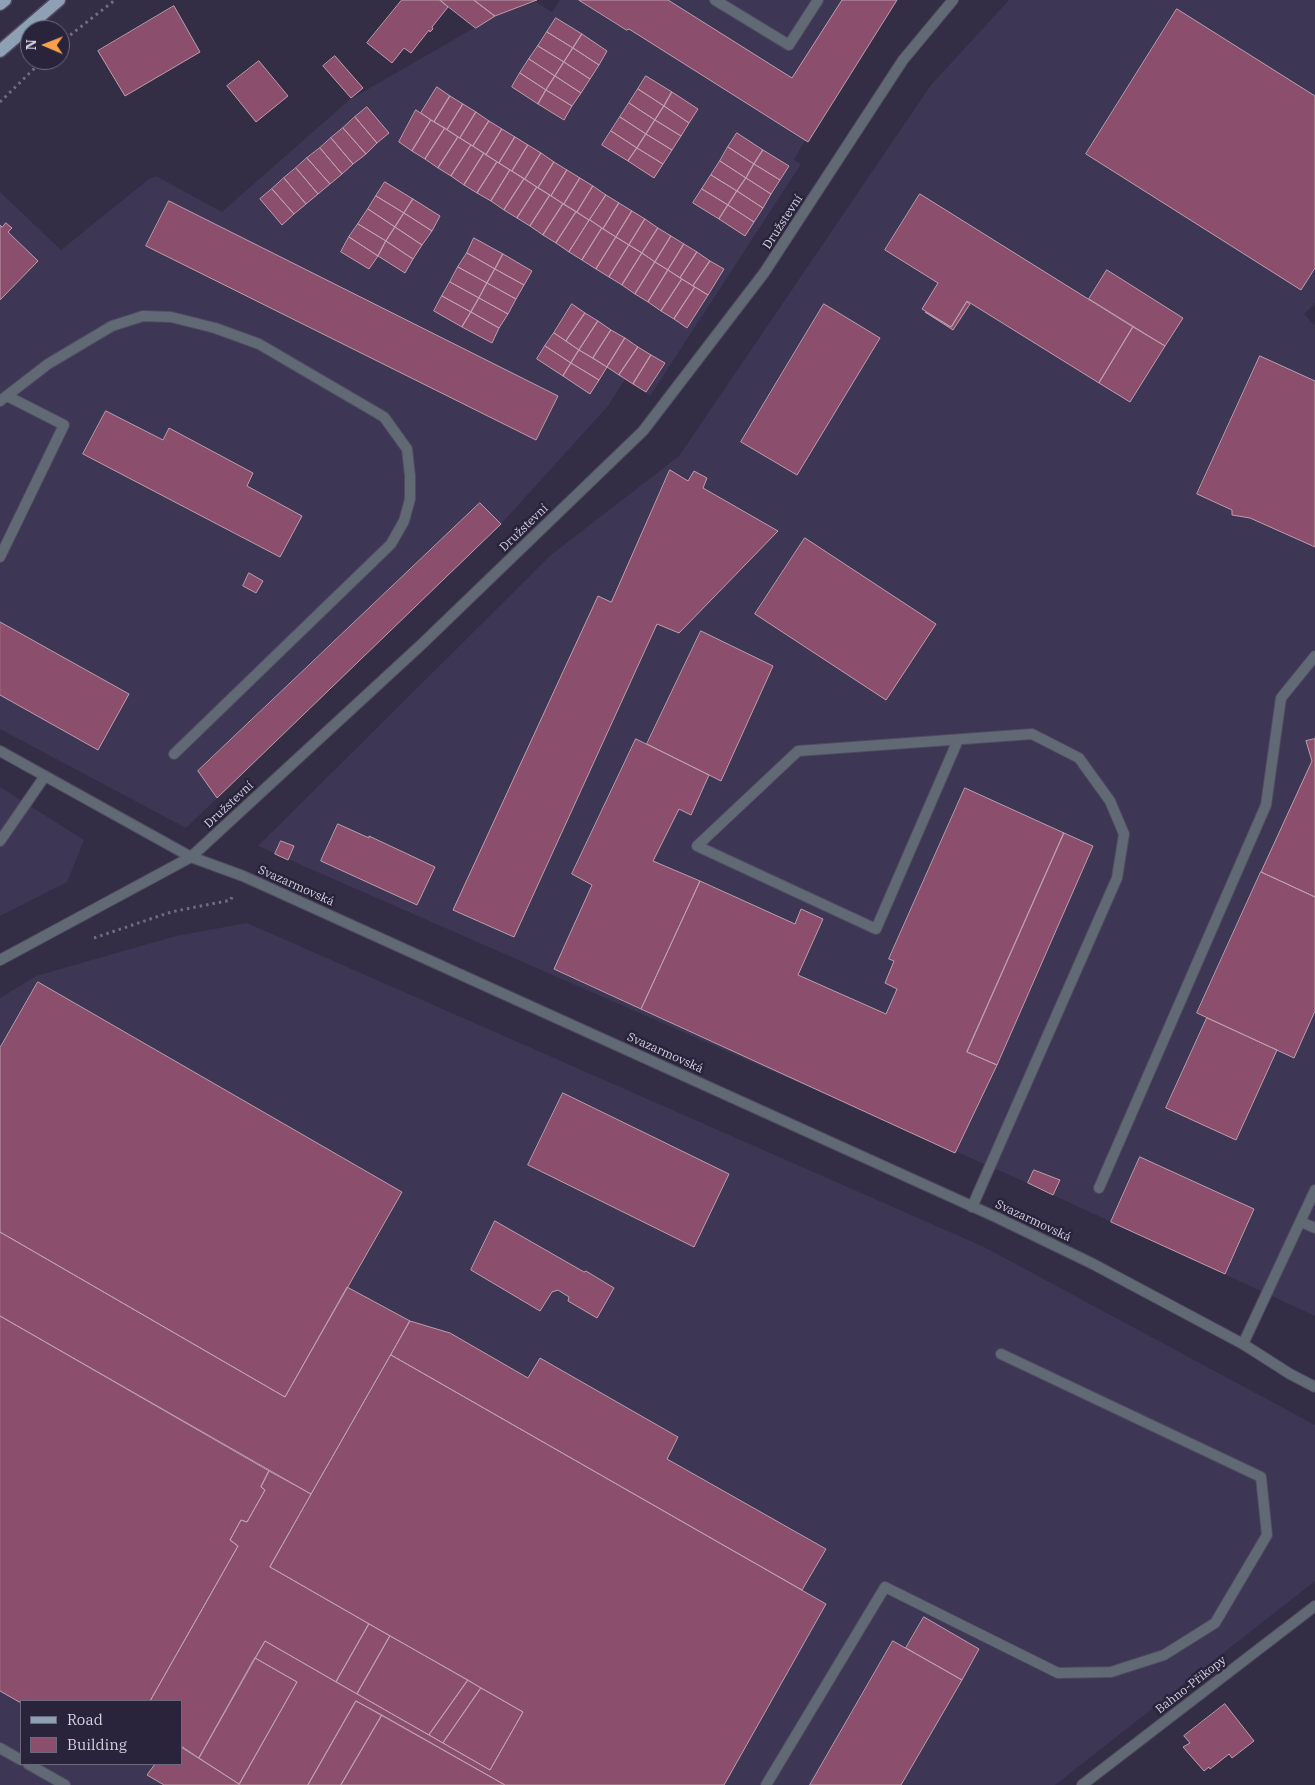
<!DOCTYPE html>
<meta charset="utf-8">
<style>
body{margin:0}
#map{position:relative;width:1315px;height:1785px;overflow:hidden;background:#332e46;font-family:"IBM Plex Serif",serif}
canvas{display:block}
.legend{position:absolute;left:20px;top:1700px;width:162px;height:65px;box-sizing:border-box;background:#29243b;border:1px solid #6d697d;margin:0;padding:6px 9px;list-style:none;font-size:15px;color:#d4d1e0}
.legend li{display:flex;align-items:center;gap:10px;height:25px}
.legend b{width:25px;border:1px solid #6d697d}
.north{position:absolute;left:20px;top:20px;width:50px;height:50px;box-sizing:border-box;background:#29243b;border:1px solid #6d697d;border-radius:50%;rotate:271deg;font-size:14px;font-weight:700;line-height:20px;text-align:center;color:#d4d1e0}
.north::after{content:'';display:block;margin:auto;width:18px;height:22px;background:#f9a04d;clip-path:polygon(50% 0,100% 100%,50% 72%,0 100%)}
</style>
<div id="map">
<canvas width="1315" height="1785"></canvas>
<ul class="legend">
<li><b style="height:6px;background:#8ea0b4"></b>Road</li>
<li><b style="height:14px;background:#8b4e6c"></b>Building</li>
</ul>
<div class="north">N</div>
</div>
<script>
const g = document.querySelector('canvas').getContext('2d');
g.lineJoin = 'round';
function paint(path, color) {
  g.fillStyle = color;
  g.fill(path, 'evenodd');
}
function trace(path, color, width, dash) {
  g.strokeStyle = color;
  g.lineWidth = width;
  g.lineCap = dash ? 'butt' : 'round';
  g.setLineDash(dash || []);
  g.stroke(path);
}
function write(font, color, halo, rows, align = 'center') {
  g.font = font + ' "IBM Plex Serif",serif';
  g.lineWidth = 5;
  g.setLineDash([]);
  g.textBaseline = 'middle';
  g.strokeStyle = halo;
  g.fillStyle = color;
  for (const [text, x, y, turn = 0] of rows) {
    g.save();
    g.translate(x, y);
    g.rotate((+turn || 0) * Math.PI / 180);
    g.textAlign = isNaN(turn) ? turn : align;
    if (halo) g.strokeText(text, 0, 0);
    g.fillText(text, 0, 0);
    g.restore();
  }
}
paint(new Path2D(`
 M560,0H897L808,142L805,140L794,160L801,164L650,396L625,379L608,406L501,524L186,828L0,729V192L61,250L149,179L156,176L222,212L349,100L495,16L536,2L552,12Z
 M1009,0H1315V303L1304,314L1315,326V1316L1014,1177L258,846L551,555L679,456L931,85Z
 M0,787L84,840L67,882L0,916Z
 M247,923L984,1247L1315,1425V1581L1055,1785H0V998L36,976L176,936ZM21,1701H181V1764H21Z`), '#3d3654');
const building = new Path2D(`
 M402,0H440L448,7L432,27L433,29L430,32L429,30L411,53L404,48L392,63L367,43Z
 M440,0H474L495,16L476,28Z
 M474,0H537L495,16Z
 M579,0H668L792,78L842,0H897L808,142L629,29L627,30Z
 M174,6L200,52L125,96L98,51Z
 M1177,9L1315,96V268L1301,290L1086,154Z
 M556,18L582,34L573,48L547,32Z
 M547,32L573,48L564,62L538,46Z
 M582,34L607,51L599,65L573,48Z
 M538,46L564,62L555,76L529,59Z
 M573,48L599,65L590,79L564,62Z
 M335,56L363,88L351,98L323,66Z
 M529,59L555,76L546,90L520,73Z
 M259,61L288,96L256,122L227,86Z
 M564,62L590,79L581,93L555,76Z
 M520,73L546,90L538,104L512,87Z
 M555,76L581,93L572,106L546,90Z
 M646,76L672,92L664,106L638,89Z
 M437,87L450,96L434,122L421,113Z
 M638,89L664,106L655,120L629,103Z
 M546,90L572,106L564,120L538,104Z
 M672,92L698,109L689,123L664,106Z
 M450,96L463,104L447,130L434,122Z
 M629,103L655,120L646,134L620,117Z
 M463,104L476,112L460,138L447,130Z
 M664,106L689,123L681,136L655,120Z
 M367,107L389,133L377,143L355,117Z
 M416,110L431,120L412,151L399,142Z
 M476,112L489,121L473,146L460,138Z
 M355,117L377,143L366,154L343,128Z
 M620,117L646,134L637,148L611,131Z
 M431,120L445,128L425,159L412,151Z
 M655,120L681,136L672,150L646,134Z
 M489,121L502,129L486,155L473,146Z
 M343,128L366,154L353,164L331,138Z
 M445,128L458,137L438,168L425,159Z
 M502,129L515,137L499,163L486,155Z
 M611,131L637,148L628,161L602,145Z
 M737,133L763,150L754,164L728,147Z
 M646,134L672,150L663,164L637,148Z
 M458,137L471,145L451,176L438,168Z
 M515,137L528,145L512,171L499,163Z
 M331,138L353,164L342,174L320,148Z
 M471,145L484,153L464,185L451,176Z
 M528,145L541,153L525,179L512,171Z
 M728,147L754,164L746,178L720,161Z
 M320,148L342,174L330,184L307,158Z
 M637,148L663,164L654,178L628,161Z
 M763,150L789,166L780,180L754,164Z
 M484,153L497,162L477,193L464,185Z
 M541,153L554,162L538,188L525,179Z
 M307,158L330,184L318,194L296,168Z
 M720,161L746,178L737,191L711,175Z
 M497,162L510,170L491,201L477,193Z
 M554,162L567,170L551,196L538,188Z
 M754,164L780,180L771,194L746,178Z
 M296,168L318,194L306,204L284,178Z
 M510,170L524,179L504,210L491,201Z
 M567,170L580,178L564,204L551,196Z
 M711,175L737,191L728,205L702,189Z
 M284,178L306,204L294,214L272,189Z
 M580,178L593,186L577,212L564,204Z
 M746,178L771,194L763,208L737,191Z
 M524,179L537,187L517,218L504,210Z
 M385,182L413,199L404,213L376,196Z
 M593,186L606,195L589,220L577,212Z
 M537,187L550,195L530,226L517,218Z
 M272,189L294,214L282,225L260,199Z
 M702,189L728,205L719,219L693,203Z
 M737,191L763,208L754,222L728,205Z
 M920,194L1133,327L1099,383L967,301L951,327L922,309L938,283L885,250Z
 M550,195L563,204L543,235L530,226Z
 M606,195L619,203L603,229L590,220Z
 M376,196L404,213L395,227L368,209Z
 M413,199L440,216L432,231L404,213Z
 M169,201L558,396L536,440L146,246Z
 M619,203L632,211L616,237L603,229Z
 M563,204L576,212L556,243L543,235Z
 M728,205L754,222L745,236L719,219Z
 M368,209L395,227L386,241L358,224Z
 M632,211L645,219L629,245L616,237Z
 M576,212L589,220L569,252L556,243Z
 M404,213L432,231L422,245L395,227Z
 M645,219L658,228L642,253L629,245Z
 M590,220L602,228L582,260L569,252Z
 M6,223L12,228L8,232L38,261L0,300V225L2,227Z
 M358,224L386,241L378,256L349,237Z
 M395,227L422,245L413,259L386,241Z
 M602,228L616,237L596,269L582,260Z
 M658,228L671,236L655,262L642,253Z
 M671,236L684,244L668,270L655,262Z
 M349,237L378,256L369,269L341,252Z
 M616,237L629,245L609,277L596,269Z
 M474,238L503,254L495,269L467,253Z
 M386,241L413,259L405,273L378,256Z
 M684,244L697,252L680,278L668,270Z
 M629,245L642,253L622,285L609,277Z
 M697,252L710,261L693,286L680,278Z
 M467,253L495,269L487,283L458,267Z
 M642,253L655,262L635,294L622,285Z
 M503,254L532,271L524,285L495,269Z
 M710,261L724,269L708,295L693,286Z
 M655,262L668,270L648,302L635,294Z
 M458,267L487,283L479,298L450,282Z
 M495,269L524,285L516,299L487,283Z
 M668,270L682,279L661,311L648,302Z
 M1107,270L1183,318L1165,346L1089,299Z
 M682,279L695,287L674,319L661,311Z
 M450,282L479,298L471,312L442,296Z
 M487,283L516,299L508,314L479,298Z
 M695,287L708,295L687,328L674,319Z
 M442,296L471,312L462,327L434,311Z
 M479,298L508,314L499,328L471,312Z
 M967,302L970,304L953,330L925,312L951,327Z
 M572,304L585,313L566,341L554,333Z
 M824,304L880,338L797,475L741,442Z
 M471,312L499,328L492,343L462,327Z
 M585,313L598,321L579,350L566,341Z
 M598,321L611,330L593,358L579,350Z
 M1133,327L1165,346L1130,402L1099,383Z
 M611,330L625,338L607,367L593,358Z
 M554,333L579,350L571,363L545,346Z
 M625,338L638,347L619,375L607,367Z
 M545,346L571,363L563,376L537,359Z
 M638,347L651,355L633,384L619,375Z
 M579,350L607,367L599,380L571,363Z
 M651,355L665,363L646,392L633,384Z
 M1260,356L1315,381V547L1250,518L1232,515V510L1197,494Z
 M571,363L599,380L590,394L563,376Z
 M106,411L163,440L169,428L253,473L247,486L302,516L280,557L83,454Z
 M670,470L688,481L694,471L707,478L703,488L778,531L679,633L657,624L514,937L453,910L598,596L611,602Z
 M480,503L501,524L217,798L198,771Z
 M805,538L936,624L886,700L755,614Z
 M249,573L263,581L256,593L243,586Z
 M0,622L129,694L98,750L0,695Z
 M701,631L773,666L721,781L647,744Z
 M636,739L709,775L691,815L679,809L653,861L700,881L641,1009L554,969L592,885L572,874Z
 M1315,739V897L1261,872L1312,761L1306,741Z
 M965,788L1064,833L967,1052L997,1065L955,1153L641,1009L700,881L795,924L801,909L823,919L798,975L886,1014L897,989L885,983L894,961L889,959Z
 M338,824L369,838V836L435,867L417,905L321,861Z
 M1064,833L1093,846L997,1065L967,1052Z
 M281,841L294,846L288,860L275,854Z
 M1261,872L1315,897V1011L1294,1058L1197,1013Z
 M38,982L402,1192L285,1397L0,1232V1048Z
 M1207,1018L1277,1050L1236,1140L1166,1108Z
 M563,1093L729,1174L694,1247L528,1165Z
 M1140,1157L1254,1209L1225,1274L1111,1222Z
 M1034,1170L1060,1180L1053,1195L1028,1183Z
 M495,1221L584,1272L586,1271L614,1288L597,1318L568,1301L569,1297L558,1290L552,1292L540,1311L471,1270Z
 M0,1232L285,1397L347,1287L410,1321L311,1494L0,1316Z
 M0,1316L269,1471L261,1487L265,1490L247,1522L241,1520L230,1540L238,1546L150,1701H21V1703L0,1691Z
 M410,1321L450,1333L528,1378L540,1358L678,1437L667,1459L826,1549L802,1590L391,1355Z
 M391,1355L826,1604L724,1785H505L356,1701L308,1785H239L297,1682L255,1658L265,1641L490,1770L523,1712L270,1567Z
 M269,1471L311,1494L270,1567L369,1624L336,1682L265,1641L199,1758L181,1746V1701H150L238,1546L230,1540L241,1520L247,1522L265,1490L261,1487Z
 M924,1617L979,1649L962,1680L906,1648Z
 M369,1624L390,1636L357,1694L336,1682Z
 M390,1636L468,1680L429,1735L357,1694Z
 M893,1641L962,1680L901,1785H810Z
 M255,1658L297,1682L239,1784L199,1758Z
 M468,1680L481,1688L443,1743L429,1735Z
 M481,1688L523,1712L490,1770L443,1743Z
 M356,1701L382,1715L341,1785H308Z
 M1225,1704L1254,1741L1232,1758L1229,1754L1210,1769L1209,1767L1204,1771L1183,1747L1190,1743L1184,1736Z
 M382,1715L505,1785H341Z
 M181,1747L239,1784V1785H164L147,1775L155,1764H181Z`);
paint(building, '#8b4e6c');
trace(building, '#be9eac', 1);
const service = new Path2D(`
 M715,0L789,45L818,0
 M0,401L48,364L112,326L143,316L171,317L215,328L259,344L384,417L407,449L410,476V499L404,521L391,544L174,754
 M0,557L64,425L7,396
 M958,740L876,929L697,846L798,751L1032,734L1079,758L1110,801L1124,834L1117,878L972,1207
 M0,841L45,776
 M1099,1188L1266,805L1281,698L1315,656
 M1301,1222L1315,1228
 M1243,1344L1315,1190
 M0,1748L21,1760
 M28,1764L65,1785
 M766,1785L885,1587L1058,1673L1111,1672L1164,1655L1215,1623L1267,1535L1261,1477L1001,1354
 M1082,1785L1315,1606`);
const minor = new Path2D(`
 M0,751L191,857L243,876L998,1218L1093,1264L1243,1344L1290,1374L1315,1387
 M0,960L191,857L422,644L643,431L764,273L903,60L953,0`);
const primary = new Path2D(`
 M0,4L5,0
 M0,51L59,0`);
trace(service, '#504b62', 12);
trace(minor, '#504b62', 12);
trace(primary, '#504b62', 15);
trace(new Path2D(`
 M60,43L115,0
 M0,102L43,60
 M94,938L171,912L231,900L232,896`), '#716d81', 3, [2.5, 4]);
trace(service, '#616a74', 10);
trace(minor, '#616a74', 10);
trace(primary, '#8ea0b4', 12);
write('12px', '#d4d1e0', '#29243b', [
 ["Družstevní",783,222,-57],
 ["Družstevní",524,528,-44],
 ["Družstevní",229,805,-43],
 ["Svazarmovská",296,886,24],
 ["Svazarmovská",665,1053,24],
 ["Svazarmovská",1033,1221,25],
 ["Bahno-Příkopy",1191,1685,-38]
]);
</script>
